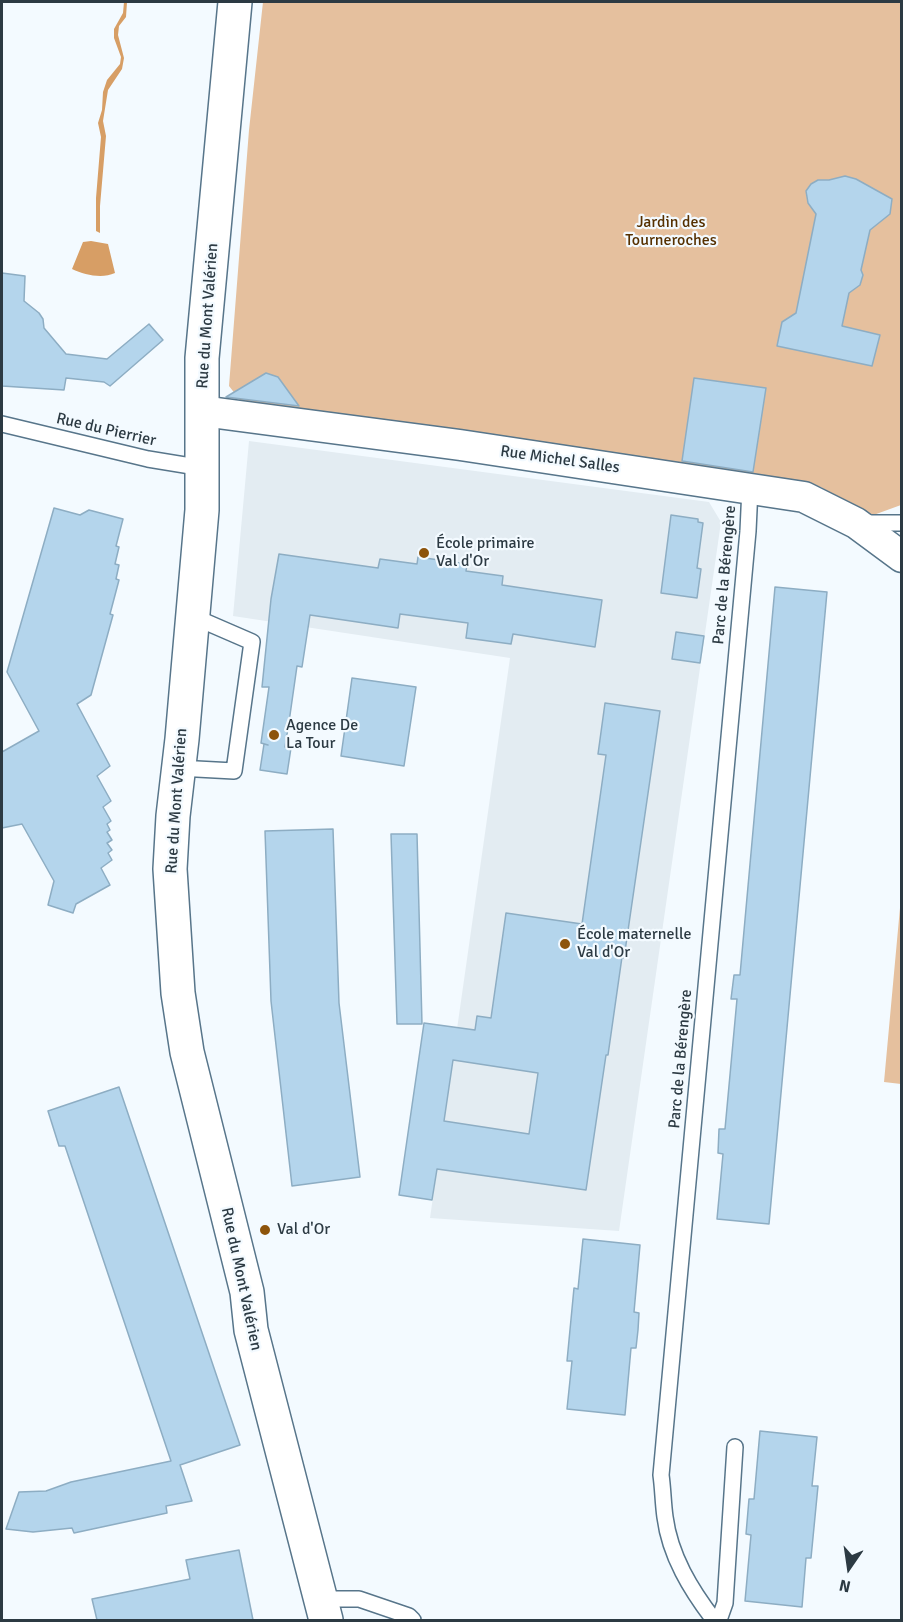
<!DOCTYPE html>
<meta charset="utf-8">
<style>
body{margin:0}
#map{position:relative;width:903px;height:1622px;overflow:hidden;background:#f3faff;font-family:Signika,sans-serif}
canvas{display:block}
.frame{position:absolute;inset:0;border:3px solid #2c3a43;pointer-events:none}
.north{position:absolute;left:819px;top:1538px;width:60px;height:60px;-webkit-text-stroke:4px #f3faff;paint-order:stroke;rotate:193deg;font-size:16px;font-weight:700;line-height:24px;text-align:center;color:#2c3a43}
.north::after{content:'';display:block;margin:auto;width:21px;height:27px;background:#2c3a43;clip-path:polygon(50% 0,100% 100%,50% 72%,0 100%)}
</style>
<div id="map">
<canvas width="903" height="1622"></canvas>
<div class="frame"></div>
<div class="north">N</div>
</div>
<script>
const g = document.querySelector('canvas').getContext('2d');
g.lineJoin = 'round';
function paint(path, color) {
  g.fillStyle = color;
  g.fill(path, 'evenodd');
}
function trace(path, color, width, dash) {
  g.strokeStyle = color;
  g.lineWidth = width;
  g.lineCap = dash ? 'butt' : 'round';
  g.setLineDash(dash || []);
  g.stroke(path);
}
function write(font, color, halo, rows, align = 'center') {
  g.font = font + ' Signika,sans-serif';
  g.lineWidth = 4.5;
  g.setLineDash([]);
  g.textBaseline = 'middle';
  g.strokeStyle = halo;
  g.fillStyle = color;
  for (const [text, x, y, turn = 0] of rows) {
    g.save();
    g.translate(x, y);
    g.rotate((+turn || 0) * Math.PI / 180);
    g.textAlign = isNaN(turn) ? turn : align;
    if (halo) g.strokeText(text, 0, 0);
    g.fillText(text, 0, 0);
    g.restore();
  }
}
paint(new Path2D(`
 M249,441L709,502L721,522L619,1231L430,1218L510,658L233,616Z`), '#e3ecf2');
paint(new Path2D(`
 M263,2H901V505L868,517L821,487L240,400L229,386L249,130Z
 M901,897L902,1084H901L884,1082Z`), '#e5c09e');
paint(new Path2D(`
 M124,2H127L126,17L119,26L118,35L124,58L122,69L108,90L103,121L106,136L100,206V233L96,231V198L101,137L98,123L102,110L103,92L107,80L120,64L121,57L114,38V29L123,13Z
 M91,241L108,244L115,273C102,279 85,275 72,269L83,242Z`), '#d79e65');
const building = new Path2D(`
 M845,176L856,179L892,199L890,214L870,230L861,270L863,275L860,285L849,293L842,326L880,335L872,366L777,346L782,322L796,313L816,214L808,203L806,191L811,184L818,180H829Z
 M2,273L25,276L24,301L39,313L43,319L44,328L66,354L107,359L149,324L163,340L110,386L104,382L66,378L64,390L2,386Z
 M266,373L278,377L299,406L226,397Z
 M694,378L766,388L753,472L682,461Z
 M54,508L80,515L89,510L123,519L116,546L119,547L115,564L119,565L116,579L119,580L110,614L113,615L91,695L77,704L110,766L97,776L111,801L103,807L111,821L107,824L110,830L107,832L112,840L107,843L112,850L108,853L112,860L101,868L110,885L76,904L73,913L48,905L54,881L22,824L2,828V752L39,731L7,672Z
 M671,515L698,519V522L703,523L697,568L701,569L697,598L661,593Z
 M279,554L378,568L380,559L417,564L418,557L467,564L466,571L503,576L502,585L602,600L595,647L513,634L511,644L466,638L468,623L400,614L398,628L310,615L302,667L297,666L289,722L285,747L291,748L287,774L260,770L264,744L268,745L261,743L269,687H262L271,599Z
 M775,587L827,592L769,1224L717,1219L723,1154L718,1153L719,1129H725L737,999H731L734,975H740Z
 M676,632L704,636L700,663L672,659Z
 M352,678L416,687L404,766L341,756Z
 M605,703L660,711L624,958L622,957L608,1055H606L586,1190L437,1169L432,1200L399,1195L424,1023L475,1030L477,1016L491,1018L506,913L582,924L606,755L598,754ZM453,1060L538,1073L529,1134L444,1121Z
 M333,829L339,1003L360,1177L292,1186L271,1001L265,831Z
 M391,834H417L422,1024H397Z
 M119,1087L240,1445L180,1465L192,1501L166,1506L167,1513L74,1533L72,1528L33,1532L6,1529L19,1492L46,1491L71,1482L171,1461L65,1146H59L48,1111Z
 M583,1239L640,1245L634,1312L639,1313L638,1330L636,1348H631L625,1415L567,1409L572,1361H567L574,1288L578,1289Z
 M760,1431L817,1437L812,1486H818L811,1558H806L802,1607L745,1601L751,1535L746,1534L749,1499H754Z
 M239,1550L253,1620H97L92,1599L190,1579L186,1560Z`);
paint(building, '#b4d5ec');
trace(building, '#8dadc3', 1.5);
const lane = new Path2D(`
 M2,424L148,459L203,468
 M863,523H902
 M178,768L234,771L252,642L192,616
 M321,1599H359L409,1616L413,1620
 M714,1620C691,1590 670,1556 665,1517C663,1503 663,1489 661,1475L748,531L750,488
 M719,1620L725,1603L735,1447`);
const street = new Path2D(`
 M202,411L460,445L804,497L856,523L902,557`);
const secondary = new Path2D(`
 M235,2L202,358V510L182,739L173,816L170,869L178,993L187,1052L247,1292L251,1330L326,1620`);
trace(lane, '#57758a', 18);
trace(street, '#57758a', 33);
trace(secondary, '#57758a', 36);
trace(lane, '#fff', 15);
trace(street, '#fff', 30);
trace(secondary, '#fff', 33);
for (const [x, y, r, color] of [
 [424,553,6,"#8d540b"],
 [274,735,6,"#8d540b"],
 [565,944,6,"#8d540b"],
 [265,1230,6,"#8d540b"]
]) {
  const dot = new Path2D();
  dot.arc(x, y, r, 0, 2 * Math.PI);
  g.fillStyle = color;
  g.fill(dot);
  trace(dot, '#f3faff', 2);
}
write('16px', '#563000', '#f3faff', [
 ["Jardin des",671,223],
 ["Tourneroches",671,241]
]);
write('16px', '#2c3a43', '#f3faff', [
 ["Rue du Mont Valérien",208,316,-86],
 ["Rue du Pierrier",106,430,13],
 ["Rue Michel Salles",560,460,8],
 ["Parc de la Bérengère",725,575,-85],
 ["Rue du Mont Valérien",177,801,-86],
 ["Parc de la Bérengère",681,1059,-85],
 ["Rue du Mont Valérien",241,1279,78]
]);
write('16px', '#2c3a43', '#f3faff', [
 ["École primaire",436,544],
 ["Val d'Or",436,562],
 ["Agence De",286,726],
 ["La Tour",286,744],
 ["École maternelle",577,935],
 ["Val d'Or",577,953],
 ["Val d'Or",277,1230]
], 'left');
</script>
